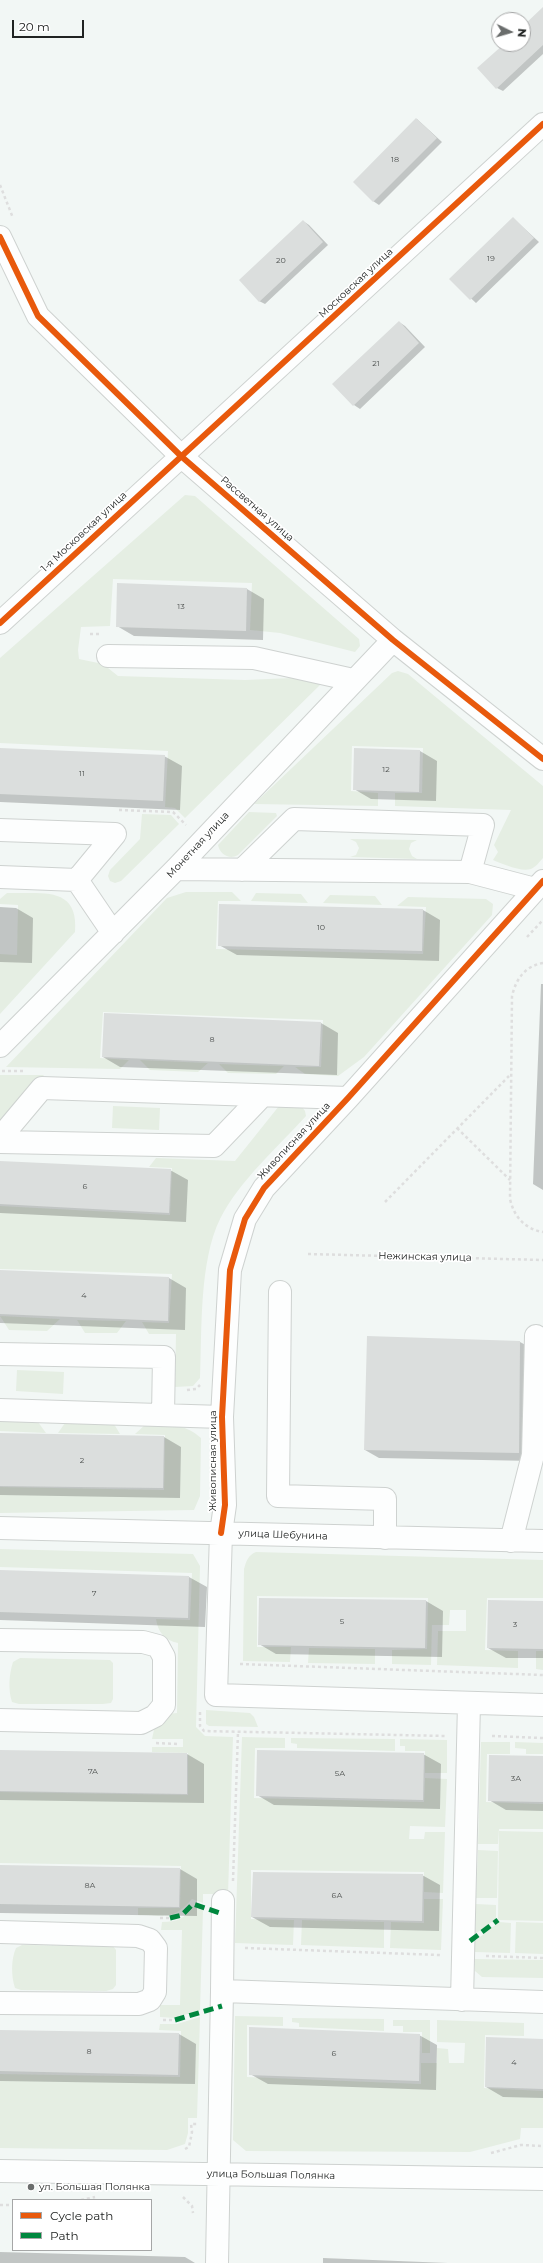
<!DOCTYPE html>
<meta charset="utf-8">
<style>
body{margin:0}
#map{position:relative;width:543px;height:2263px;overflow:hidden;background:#f2f7f5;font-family:Montserrat,sans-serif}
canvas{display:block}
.legend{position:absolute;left:12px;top:2199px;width:140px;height:52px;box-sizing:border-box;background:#fff;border:1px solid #a6a7a7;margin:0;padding:5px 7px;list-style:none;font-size:12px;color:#202322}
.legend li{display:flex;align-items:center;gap:8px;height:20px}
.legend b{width:20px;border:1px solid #a6a7a7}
.north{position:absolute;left:491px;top:12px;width:40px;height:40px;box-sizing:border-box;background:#fff;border:1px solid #a6a7a7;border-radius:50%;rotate:95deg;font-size:11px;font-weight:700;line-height:16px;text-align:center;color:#202322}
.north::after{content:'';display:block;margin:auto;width:14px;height:18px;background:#6a6d6c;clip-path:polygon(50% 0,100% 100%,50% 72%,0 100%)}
.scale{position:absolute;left:12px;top:20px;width:72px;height:18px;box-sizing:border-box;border:2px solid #202322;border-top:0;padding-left:5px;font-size:12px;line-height:14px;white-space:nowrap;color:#202322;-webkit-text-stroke:3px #fff;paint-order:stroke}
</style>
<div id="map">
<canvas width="543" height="2263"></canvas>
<ul class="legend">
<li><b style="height:5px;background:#e8590c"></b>Cycle path</li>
<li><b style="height:5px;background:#00873e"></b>Path</li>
</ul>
<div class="north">N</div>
<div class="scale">20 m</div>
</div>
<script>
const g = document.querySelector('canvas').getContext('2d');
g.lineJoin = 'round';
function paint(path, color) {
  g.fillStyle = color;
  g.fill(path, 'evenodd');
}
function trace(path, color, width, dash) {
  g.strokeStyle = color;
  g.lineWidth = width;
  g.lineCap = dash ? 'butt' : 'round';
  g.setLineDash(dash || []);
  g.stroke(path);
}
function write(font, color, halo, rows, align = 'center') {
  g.font = font + ' Montserrat,sans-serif';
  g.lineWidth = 3.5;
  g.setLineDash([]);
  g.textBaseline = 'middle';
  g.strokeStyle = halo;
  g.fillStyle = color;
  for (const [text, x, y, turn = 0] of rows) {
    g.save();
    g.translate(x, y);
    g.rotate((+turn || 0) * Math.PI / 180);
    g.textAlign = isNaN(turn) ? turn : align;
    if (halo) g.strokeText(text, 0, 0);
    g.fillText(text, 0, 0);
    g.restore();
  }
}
paint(new Path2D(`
 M185,495L195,496L359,639L360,646L355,652L280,633L250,630L252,583L113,579L110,626L81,627L78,650L79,659L103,664L118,676L245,680L315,677L322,683L185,818L175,808L165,807L168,751L0,743V658Z
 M398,671L408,674L543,786V858C540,861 536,867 531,869C520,872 503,864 493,860L498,852L494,845L511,810L395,806V793H422L423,748L352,746L351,791L378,793V806L254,804L392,673Z
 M249,812L276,813L277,816L238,855C230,860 220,855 218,845Z
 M142,814L171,815L179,824L121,881L115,883L110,881L108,876L110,870L140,839Z
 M350,839L417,840L411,843L409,849L412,856L417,859L350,857L356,855L359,848L356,842Z
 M186,892H232L241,901H218L216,949L423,954L426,907L397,906L408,897L486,899L493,904L492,915L364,1057L338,1076L305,1074L295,1067H321L323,1020L103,1012L100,1058L129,1060L120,1069L6,1067L167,898Z
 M7,893C41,894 79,885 75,932L0,1014V954L17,955L18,905L0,904V899Z
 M256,893L301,894L308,903L251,901Z
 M330,895L375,896L382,905L323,903Z
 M140,1060L208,1063L198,1072L150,1070Z
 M219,1064L284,1066L276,1074L228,1073Z
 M0,1075H44L6,1120L0,1123Z
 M113,1106L160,1108L159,1130L112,1128Z
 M279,1106L302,1107L305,1111L306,1116C278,1147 239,1181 220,1219C199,1262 202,1331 200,1378L193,1386L175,1387L176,1334H149L142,1322L169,1323L172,1274L0,1269V1206L170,1215L172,1168L149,1167L156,1158L235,1161Z
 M0,1316L60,1319L47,1331L9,1330Z
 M77,1320L126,1321L117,1333H85Z
 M17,1370L64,1372L63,1394L16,1391Z
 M0,1421L38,1422L46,1433L0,1431Z
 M65,1423L114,1424L120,1434L58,1433Z
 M146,1424C168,1424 184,1423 201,1438L200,1496L194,1510L0,1513V1487L164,1490L165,1435L135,1434Z
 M0,1549L193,1554L200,1566L196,1727L205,1736L233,1737L228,1894H203V1903L192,1899C173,1921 165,1915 138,1915V1908H180L181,1866L0,1863V1792L188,1795V1753L152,1752V1747H183V1739H152L155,1725L167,1714L177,1713L178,1643C164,1640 158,1632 156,1619L190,1620L192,1573L0,1567Z
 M256,1552L543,1560V1598H487L485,1650L518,1651V1668L437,1665L438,1631H466V1610H450L449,1625H432L431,1665L392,1664V1650L427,1649L428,1598L257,1596V1647H291L290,1662L243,1661L244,1569C246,1562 248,1555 256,1552Z
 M309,1648L375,1649V1664L308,1663Z
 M536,1651H543V1670L536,1669Z
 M20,1658L110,1660L113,1663V1699L111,1703L103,1704H19L12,1702C8,1690 9,1674 13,1662Z
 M206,1710L250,1713L254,1717L258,1727L209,1726L206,1724Z
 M242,1737L285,1738V1748H255L254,1798L424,1802L425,1778L447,1779L445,1827L410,1826L409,1839H424L425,1832H445L443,1893L424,1892V1872L251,1870V1919L294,1920L293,1945L235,1943Z
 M291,1738L395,1739V1751L297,1748V1744L291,1743Z
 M400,1739L447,1740V1773H425V1751H405V1746H400Z
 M481,1742H510V1754H487L486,1802L543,1804V1829H499L498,1844H478Z
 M515,1742L543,1743V1754H526V1749L515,1748Z
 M499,1831L543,1832V1921L498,1920Z
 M478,1850L498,1851L497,1898H476Z
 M424,1899H443L441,1950L390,1948L391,1922L424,1923Z
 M476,1904L496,1905V1919L475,1934Z
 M194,1907L203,1910L200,2010L175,2018L160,2017V2005H180L182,1930H161L162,1922C177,1922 185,1918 194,1907Z
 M302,1920L384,1922V1948L301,1945Z
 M499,1922L511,1923L510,1953L475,1952V1941Z
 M516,1922L543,1923V1954L515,1953Z
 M22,1945L113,1946L116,1950V1985L113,1989L106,1991L21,1990L15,1988C11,1976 11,1959 16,1948Z
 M474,1959L543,1960V1978L482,1977L475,1971Z
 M235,2016L283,2017V2026L247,2025V2077L421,2084V2063H437V2048L448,2049L449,2063H464L465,2043L437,2042V2020L524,2023V2036L485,2035L484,2088L543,2091V2128H521L520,2139L470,2152L246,2151L233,2140Z
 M200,2017L197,2118H188V2133L185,2144L167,2150L0,2148V2074L180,2077L181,2031L159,2030L160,2024H177Z
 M292,2018L384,2019V2031L299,2027V2023L292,2022Z
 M393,2020H430V2053H422V2032H403V2026H393Z`), '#e5eee3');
paint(new Path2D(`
 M543,11V54L503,91L497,88L505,44H523V27Z
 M417,119L442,142L379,205L373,201Z
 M513,218L539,242L476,303L450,279Z
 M303,221L309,225L328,245L265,304L259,301Z
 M399,322L405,326L425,347L360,409L354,405L334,384Z
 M247,589L264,599L263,640L134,636L117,626Z
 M0,749L164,756L182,766L180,810L0,802Z
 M420,751L437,761L436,801L371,799L354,789Z
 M220,905L423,910L440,920L439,961L237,955L219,945Z
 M0,907L16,908L33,918L32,963L0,962Z
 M541,984H543V1190L533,1184Z
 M105,1014L321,1023L338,1033L337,1075L120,1067L103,1057Z
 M0,1162L170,1170L188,1180L186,1222L0,1213Z
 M0,1271L169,1278L186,1288L185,1330L0,1323Z
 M368,1337L520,1342L535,1350L533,1461L379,1458L365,1450Z
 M0,1434L164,1437L181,1447L180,1498L0,1495Z
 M0,1571L189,1577L207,1587L205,1627L0,1620Z
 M426,1601L443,1611L442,1657L276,1654L259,1644Z
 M543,1602V1658H506L488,1648Z
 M0,1751L187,1754L204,1764V1803L0,1800Z
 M423,1754L441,1764L440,1809L274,1805L257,1795Z
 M543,1757V1811L506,1810L489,1800Z
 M0,1866L180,1869L197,1879V1916L0,1913Z
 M422,1875L440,1885L439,1931L270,1927L252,1917Z
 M0,2031L179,2034L196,2044L195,2084L0,2081Z
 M419,2035L437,2045L436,2090L268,2084L250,2074Z
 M543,2040V2098L503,2097L486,2087Z
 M0,2252L185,2257L195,2263H0Z
 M323,2258L448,2263H323Z`), '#0003');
paint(new Path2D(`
 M543,7V45L496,89L477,68L504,44H523V26Z
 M416,118L437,138L373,202L353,182Z
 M513,217L534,238L470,300L449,279Z
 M303,220L323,242L259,302L239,280Z
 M399,321L419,343L353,406L332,384Z
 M117,583L247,588L246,631L116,627Z
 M0,748L165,755L163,801L0,794Z
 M354,748L420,750L419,792L353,790Z
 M219,904L423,909L422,951L218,946Z
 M104,1013L321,1022L319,1066L102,1057Z
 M0,1161L171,1169L169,1213L0,1204Z
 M0,1270L169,1277L168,1321L0,1314Z
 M367,1336L520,1341L519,1453L364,1450Z
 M0,1433L164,1436L163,1488L0,1486Z
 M0,1570L189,1576L188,1618L0,1612Z
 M259,1598L426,1600L425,1648L258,1645Z
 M488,1600L543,1601V1649L487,1648Z
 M0,1750L187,1753V1794L0,1791Z
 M257,1750L424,1753L423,1800L256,1796Z
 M489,1755L543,1756V1802L488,1801Z
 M0,1865L180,1868L179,1907L0,1904Z
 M253,1872L423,1874L422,1921L251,1917Z
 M249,2027L420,2034L419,2081L249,2075Z
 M0,2030L179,2033L178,2075L0,2071Z
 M486,2037L543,2039V2089L485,2087Z`), '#dbdedd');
const minor = new Path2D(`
 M0,237L38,316L182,457L393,640L543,759
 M0,623L543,124
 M108,656L254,658L353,680
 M0,830L115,834L77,880
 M176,869L470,872L535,889
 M242,870L294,819L483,825L470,872
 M0,877L77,880
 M77,880L113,933
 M543,881L348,1098L264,1188L245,1219L230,1270L222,1417L225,1505L221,1533L216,1695L543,1705
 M0,1046L176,869L393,640
 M0,1138L42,1088L348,1098
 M0,1142L214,1146L261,1097
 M280,1292L278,1496L385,1499V1538
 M0,1354L164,1357L163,1415
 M0,1410L222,1417
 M0,1528L543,1541
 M511,1541L533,1455L536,1336
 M0,1640L143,1642L158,1646L164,1657V1705L155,1716L141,1723L0,1720
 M0,1932L138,1936L150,1940L156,1948L155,1992L150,2000L139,2004L0,2003
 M222,1991L223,1901
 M462,2000L469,1703
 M0,2171L543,2179
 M217,2263L222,1991L543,2002`);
trace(minor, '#ced2d0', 24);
trace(new Path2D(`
 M0,185L13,218
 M90,634H99
 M119,810L173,812L186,825
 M527,937L543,920
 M543,963C525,966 516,979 512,996L510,1199C514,1217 525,1229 543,1232
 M2,1071H25
 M457,1128L510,1180
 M385,1202L509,1076
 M308,1254L543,1260
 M187,1390L196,1389L200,1385
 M240,1664L543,1675
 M200,1712V1726L204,1731L446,1736
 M492,1736L543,1738
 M156,1743L179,1744
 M233,1881L238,1732
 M160,1918H170
 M245,1948L440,1955
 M486,1956L543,1958
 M163,2020H175
 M185,2149L189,2147L192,2132L191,2124H197
 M491,2153L521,2145L543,2146
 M183,2197L192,2206L193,2213
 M81,2200L95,2197
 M0,2205H13`), '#dedede', 2.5, [3, 3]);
trace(minor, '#fdfefe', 22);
trace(new Path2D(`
 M170,1918L182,1915L193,1904L223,1914
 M470,1941L498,1920
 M175,2020L222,2006`), '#00873e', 5, [10, 5]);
trace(new Path2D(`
 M0,237L38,316L182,457L393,640L543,759
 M0,623L543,124
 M221,1533L225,1505L222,1417L230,1270L245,1219L264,1188L348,1098L543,881`), '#e8590c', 6);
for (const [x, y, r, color] of [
 [31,2187,4,"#6a6d6c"]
]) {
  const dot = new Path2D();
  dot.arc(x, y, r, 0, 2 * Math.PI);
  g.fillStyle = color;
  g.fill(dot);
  trace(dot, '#fff', 1.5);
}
write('8px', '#4f5251', null, [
 ["18",395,160],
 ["19",491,259],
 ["20",281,261],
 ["21",376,364],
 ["13",181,607],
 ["12",386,770],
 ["11",82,774],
 ["10",321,928],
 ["8",212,1040],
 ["6",85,1187],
 ["4",84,1296],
 ["2",82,1461],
 ["7",94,1594],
 ["5",342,1622],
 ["3",515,1625],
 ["7А",93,1772],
 ["5А",340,1774],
 ["3А",516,1779],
 ["8А",90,1886],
 ["6А",337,1896],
 ["8",89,2052],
 ["6",334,2054],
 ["4",514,2063]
]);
write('10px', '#202322', '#fff', [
 ["Московская улица",356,283,-43],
 ["Рассветная улица",257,509,41],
 ["1-я Московская улица",84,532,-43],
 ["Монетная улица",198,845,-47],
 ["Живописная улица",294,1141,-47],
 ["Нежинская улица",425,1257,1],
 ["Живописная улица",213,1461,-90],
 ["улица Шебунина",283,1535,2],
 ["улица Большая Полянка",271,2175,1]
]);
write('10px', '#202322', '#fff', [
 ["ул. Большая Полянка",39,2187]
], 'left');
</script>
